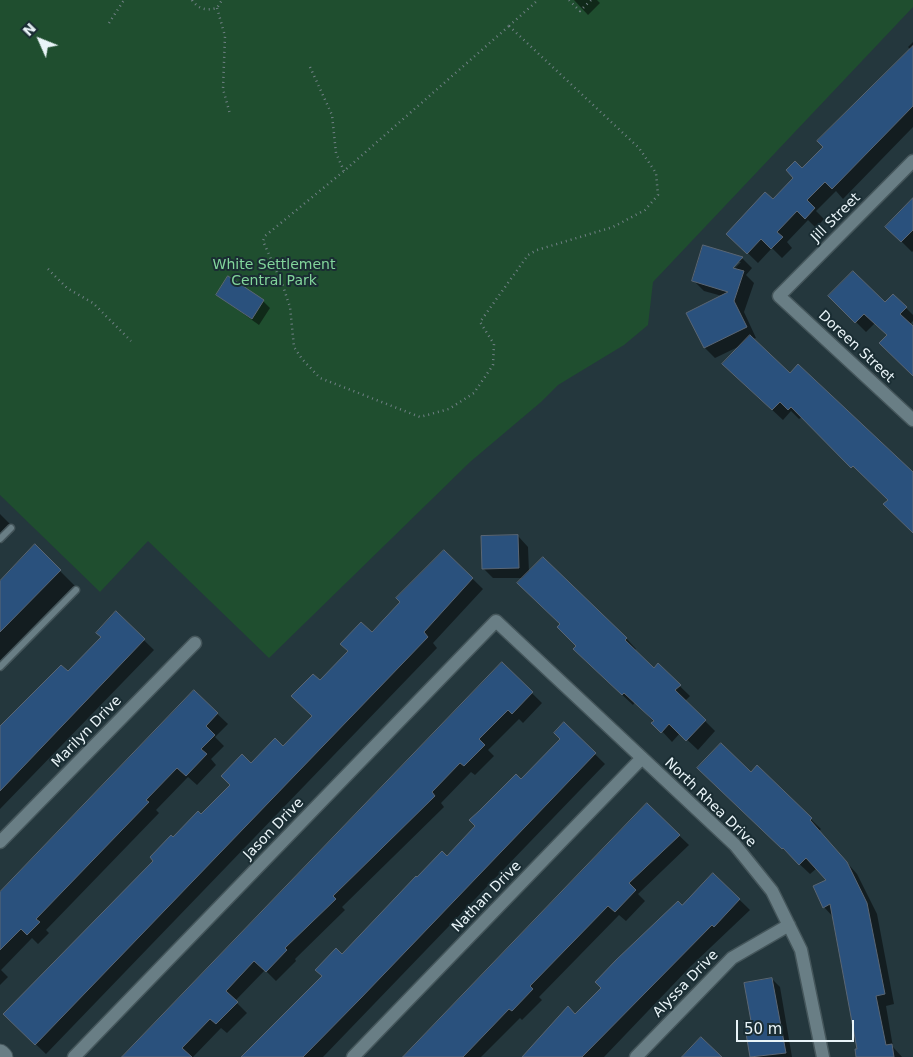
<!DOCTYPE html>
<style>
body{margin:0}
#map{position:relative;width:913px;height:1057px;overflow:hidden;background:#24373d;font-family:"DejaVu Sans",sans-serif}
canvas{display:block}
.north{position:absolute;left:15px;top:15px;width:50px;height:50px;-webkit-text-stroke:4px #1a2d33;paint-order:stroke;rotate:314deg;font-size:14px;font-weight:700;line-height:20px;text-align:center;color:#e9f4f8}
.north::after{content:'';display:block;margin:auto;width:18px;height:22px;background:#e9f4f8;clip-path:polygon(50% 0,100% 100%,50% 72%,0 100%)}
.scale{position:absolute;left:736px;top:1020px;width:118px;height:22px;box-sizing:border-box;border:2px solid #e9f4f8;border-top:0;padding-left:6px;font-size:15px;line-height:18px;white-space:nowrap;color:#e9f4f8;-webkit-text-stroke:4px #1a2d33;paint-order:stroke}
</style>
<div id="map">
<canvas width="913" height="1057"></canvas>
<div class="north">N</div>
<div class="scale">50 m</div>
</div>
<script>
const g = document.querySelector('canvas').getContext('2d');
g.lineJoin = 'round';
function paint(path, color) {
  g.fillStyle = color;
  g.fill(path, 'evenodd');
}
function trace(path, color, width, dash) {
  g.strokeStyle = color;
  g.lineWidth = width;
  g.lineCap = dash ? 'butt' : 'round';
  g.setLineDash(dash || []);
  g.stroke(path);
}
function write(font, color, halo, rows, align = 'center') {
  g.font = font + ' "DejaVu Sans",sans-serif';
  g.lineWidth = 4;
  g.setLineDash([]);
  g.textBaseline = 'middle';
  g.strokeStyle = halo;
  g.fillStyle = color;
  for (const [text, x, y, turn = 0] of rows) {
    g.save();
    g.translate(x, y);
    g.rotate((+turn || 0) * Math.PI / 180);
    g.textAlign = isNaN(turn) ? turn : align;
    if (halo) g.strokeText(text, 0, 0);
    g.fillText(text, 0, 0);
    g.restore();
  }
}
paint(new Path2D(`
 M0,0H913V7L653,282L648,325L624,345L558,385L541,402L470,462L269,658L148,541L100,592L0,495Z`), '#1f4e2f');
paint(new Path2D(`
 M574,0H597L600,3L588,15Z
 M913,42V127L843,199L836,191L816,211L824,219L816,228L808,220L787,242L792,248L782,258L772,248L758,263L728,234L773,201L825,147L819,141L911,50L908,47Z
 M913,200V251L912,252L887,227Z
 M704,247L743,259L752,268L746,275L754,283L744,312L756,338L753,339L790,374L913,473V532L890,500L802,417L799,419L791,411L783,420L734,374L742,345L715,358L705,348L688,313L722,296L704,291L693,280ZM737,262H741L730,273L728,271Z
 M217,295L263,301L270,308L259,325Z
 M893,295L913,315V321L910,324L913,327V375L888,335L875,323L866,332L830,296L885,304Z
 M0,514L15,529L0,544Z
 M518,536L528,547L529,573L626,638L636,649L635,650L654,669L658,665L690,696L685,701L715,731L698,750L680,733L672,742L635,702L633,705L585,660L561,624L524,578H493L483,568Z
 M444,551L483,589L433,643L437,648L46,1054L4,1014L155,861L173,839L201,816L251,764L283,747L313,716L320,682L402,602Z
 M60,571L80,591L0,672V582Z
 M116,613L154,650L0,809V728L68,673L102,637Z
 M502,664L542,703L523,723L519,719L488,750L494,756L475,775L471,772L441,803L444,807L342,907L345,910L295,959L296,961L276,981L265,970L235,1001L247,1013L227,1033L221,1028L193,1057H123Z
 M194,692L228,724L215,737L224,746L211,759L216,765L197,785L188,777L156,810L159,813L46,930L49,933L38,944L32,938L1,970L8,977L0,985V895Z
 M564,724L605,764L323,1057H243L343,956L447,858L562,739Z
 M757,767L821,829L819,831L857,874L877,914L894,1004L886,1006L893,1047L902,1057H859L834,918L824,907L828,881L817,868L810,874L708,778L751,774Z
 M647,805L689,845L638,894L645,901L626,921L619,915L539,997L542,1000L522,1020L520,1018L481,1057H404Z
 M713,874L750,910L691,966L604,1057H523L575,1016Z
 M772,979L780,987L792,1057H753L746,1023L752,1022Z`), '#0007');
const building = new Path2D(`
 M913,46V106L832,189L825,182L807,200L815,208L805,219L797,211L777,232L783,237L771,249L761,239L747,254L726,234L765,192L773,199L793,178L786,170L795,161L802,168L823,147L817,141Z
 M913,198V230L901,242L885,227Z
 M703,245L743,257L733,268L744,271L734,301L747,327L704,348L686,313L728,292L692,281Z
 M853,271L885,302L893,294L907,307L900,314L913,326V376L879,343L887,335L864,314L855,323L828,296Z
 M228,276L264,300L252,319L216,295Z
 M750,335L790,373L798,364L913,472V533L883,504L888,500L853,466L851,468L791,407L788,410L780,402L772,410L722,364Z
 M518,535L519,568L482,569L481,536Z
 M35,544L61,570L0,632V581Z
 M444,550L473,578L424,632L428,637L35,1045L3,1014L153,861L150,857L171,835L173,837L198,811L201,814L230,785L221,776L242,754L251,763L275,738L283,746L312,716L291,696L313,674L320,680L348,651L340,644L361,622L372,632L400,602L396,598Z
 M543,557L627,638L625,640L654,668L658,663L681,685L675,690L706,720L686,741L669,724L661,733L651,723L654,721L624,693L622,695L573,649L576,646L557,627L560,624L517,583Z
 M116,611L145,639L0,791V726L61,665L68,671L101,637L96,633Z
 M502,662L533,692L512,714L508,710L479,739L485,745L464,766L460,763L432,792L435,796L333,896L336,899L285,948L287,950L266,972L254,961L226,991L238,1002L216,1024L210,1019L182,1048L192,1057H122Z
 M194,690L218,713L206,726L215,735L201,749L207,754L186,776L177,768L146,800L149,802L36,919L40,922L27,935L21,929L0,950V892Z
 M564,722L596,753L360,999L303,1057H241L322,976L315,970L336,948L342,954L416,876L417,877L442,851L447,856L475,826L469,820L479,811L516,774L521,779L560,739L554,733Z
 M721,743L751,772L757,765L812,818L810,820L847,862L867,903L885,994L876,996L886,1045L892,1044L894,1057H856L855,1049H857L830,904L823,908L813,886L826,880L806,858L799,865L783,848L782,849L697,768Z
 M647,803L680,835L629,883L636,890L615,912L608,906L530,986L533,989L512,1011L509,1009L463,1057H403Z
 M713,873L740,899L714,927L712,925L582,1057H522L568,1006L575,1014L601,988L595,982L616,960L678,901L682,905Z
 M772,978L786,1053L750,1057L744,1022L751,1021L744,983Z
 M701,1037L722,1057H682Z`);
paint(building, '#2a517d');
trace(building, '#5a6674', 1);
const lane = new Path2D(`
 M0,539L11,528
 M0,667L76,590`);
const street = new Path2D(`
 M913,161L779,296L913,420
 M0,842L195,643
 M74,1057L496,621L735,845L772,891L801,950L823,1057
 M353,1057L642,758
 M636,1057L732,958L789,925`);
const secondary = new Path2D(`
 M0,1054L3,1057`);
trace(lane, '#45565b', 9);
trace(street, '#45565b', 15);
trace(secondary, '#45565b', 21);
trace(new Path2D(`
 M192,0C198,9 206,11 217,8L222,0
 M569,0L580,11L591,0
 M217,8L225,36L223,89L230,114
 M109,23L124,0
 M509,26L639,148L656,173L658,195L645,210L613,227L537,250L528,255L480,322L494,344L493,365L474,393L449,409L420,417L320,378L302,359L294,347L290,307L283,286L263,241L265,236L344,171Z
 M509,26L538,0
 M310,67L332,115L336,153L344,171
 M48,269L67,288L93,303L131,341`), '#718186', 2.5, [1, 4]);
trace(lane, '#697e85', 6);
trace(street, '#697e85', 12);
trace(secondary, '#697e85', 19);
write('14px', '#e9f4f8', '#1a2d33', [
 ["Jill Street",836,218,-45],
 ["Doreen Street",856,347,43],
 ["Marilyn Drive",87,732,-46],
 ["North Rhea Drive",710,803,44],
 ["Jason Drive",274,829,-46],
 ["Nathan Drive",487,897,-46],
 ["Alyssa Drive",686,984,-46]
]);
write('14px', '#82d59b', '#1a2d33', [
 ["White Settlement",274,265],
 ["Central Park",274,281]
]);
</script>
